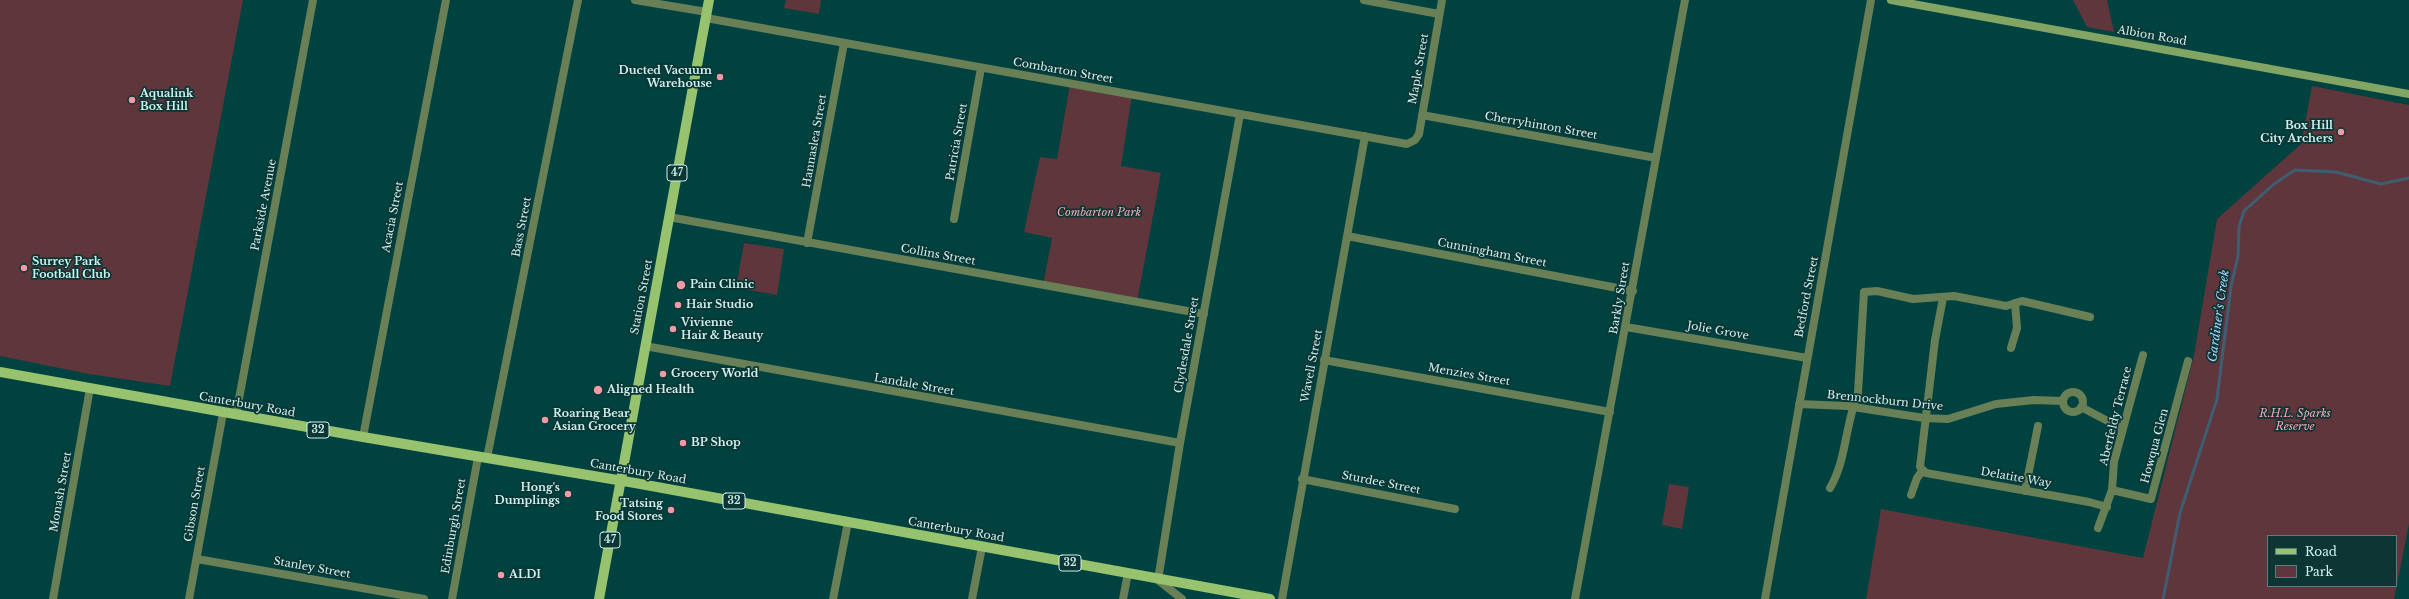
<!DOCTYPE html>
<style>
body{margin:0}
#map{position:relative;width:2409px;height:599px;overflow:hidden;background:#004240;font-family:"Libre Baskerville",serif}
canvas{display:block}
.legend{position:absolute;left:2267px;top:535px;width:130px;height:52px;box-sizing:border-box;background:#0c3534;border:1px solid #59807e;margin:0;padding:5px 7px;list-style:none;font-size:12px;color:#ccf0ed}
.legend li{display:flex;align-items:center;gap:8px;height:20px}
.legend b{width:20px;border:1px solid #59807e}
</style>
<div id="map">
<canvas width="2409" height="599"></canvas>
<ul class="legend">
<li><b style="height:5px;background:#97c36e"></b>Road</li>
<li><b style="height:11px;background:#5f363c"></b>Park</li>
</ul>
</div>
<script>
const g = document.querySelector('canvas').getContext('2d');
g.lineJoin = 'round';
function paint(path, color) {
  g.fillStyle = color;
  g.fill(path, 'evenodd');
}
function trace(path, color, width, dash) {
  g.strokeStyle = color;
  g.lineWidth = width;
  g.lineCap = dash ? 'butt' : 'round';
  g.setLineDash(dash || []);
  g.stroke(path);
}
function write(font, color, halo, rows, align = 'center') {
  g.font = font + ' "Libre Baskerville",serif';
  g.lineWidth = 3.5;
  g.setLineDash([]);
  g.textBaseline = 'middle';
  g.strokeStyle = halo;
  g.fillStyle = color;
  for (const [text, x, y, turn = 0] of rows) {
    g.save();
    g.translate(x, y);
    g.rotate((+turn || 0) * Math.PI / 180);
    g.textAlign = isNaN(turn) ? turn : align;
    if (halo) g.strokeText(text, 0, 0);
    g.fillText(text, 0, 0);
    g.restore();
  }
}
paint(new Path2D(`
 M0,0H243L170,386L89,374L0,356Z
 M786,0H821L819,14L784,8Z
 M2073,0H2107L2114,32L2087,27Z
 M1070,84L1132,95L1121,166L1161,173L1137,302L1043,285L1052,238L1024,232L1040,157L1057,159Z
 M2312,86L2409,105V524L2394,599H1866L1881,509L2143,558L2194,355L2217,219L2301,144ZM2268,536H2396V586H2268Z
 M744,243L784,249L777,295L736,288Z
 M1669,484L1689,487L1682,529L1662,525Z`), '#5f363c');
trace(new Path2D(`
 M2163,599L2180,513L2217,399L2231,287L2238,256L2239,227L2244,211L2274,184L2295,170L2336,172L2381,184L2409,178`), '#3f5e72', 3);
trace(new Path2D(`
 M635,0L707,12
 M1364,0L1439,14
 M706,18L1407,144L1415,140L1419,134L1442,0
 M1422,115L1656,158
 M669,217L1204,314
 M954,219L981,68
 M1347,236L1633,291
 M807,243L844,43
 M1626,327L1807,358
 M645,346L1180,443
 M2011,348L2017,328L2015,303
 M1324,360L1610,412
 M2063 402a10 10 0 1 1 20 0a10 10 0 1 1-20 0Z
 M1799,404L1847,406L1924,418L1948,419L1996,404L2034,400L2062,401
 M2081,407L2123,429
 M236,415L313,0
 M363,437L446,0
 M487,458L578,0
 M1923,470L1926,473L2089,502L2107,507
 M1302,479L1455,509
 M1830,488C1847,459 1845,424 1858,393L1864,292L1877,291L1913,299L1954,296L2006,306L2022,301L2090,317
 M2112,490L2151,499L2188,361
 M2025,491L2038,426
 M1911,495L1917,478L1923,470L1920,467L1935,340L1943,298
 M2098,528L2112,490L2114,462L2143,355
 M197,559L424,599
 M53,599L90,388
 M189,599L223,413
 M452,599L478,457
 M833,599L848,522
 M972,599L982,547
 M1123,599L1128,573
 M1182,599L1158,580L1180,443L1240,114
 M1282,599L1365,136
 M1575,599L1685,0
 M1765,599L1871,0`), '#697f56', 8);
trace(new Path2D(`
 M1891,0L2409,94`), '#83a564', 8);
trace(new Path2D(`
 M0,372L363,437L635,483L1270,599
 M599,599L709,0`), '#97c36e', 10);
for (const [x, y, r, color] of [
 [720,77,4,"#f49aa6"],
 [132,100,4,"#f49aa6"],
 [2341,132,4,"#f49aa6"],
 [24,268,4,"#f49aa6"],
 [681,285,5,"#f49aa6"],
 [678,305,4,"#f49aa6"],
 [673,329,4,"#f49aa6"],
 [663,374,4,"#f49aa6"],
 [598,390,5,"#f49aa6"],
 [545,420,4,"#f49aa6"],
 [683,443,4,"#f49aa6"],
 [568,494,4,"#f49aa6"],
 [671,510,4,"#f49aa6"],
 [501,575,4,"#f49aa6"]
]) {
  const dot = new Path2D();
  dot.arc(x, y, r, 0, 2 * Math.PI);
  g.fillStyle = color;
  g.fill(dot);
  trace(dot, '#0c3534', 1.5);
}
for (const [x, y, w] of [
 [677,173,20],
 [318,430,22],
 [734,501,22],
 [610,540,20],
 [1070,563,22]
]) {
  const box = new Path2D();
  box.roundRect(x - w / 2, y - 8, w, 16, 3);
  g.fillStyle = '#0c3534';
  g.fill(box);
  trace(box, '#ccf0ed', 1);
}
write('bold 10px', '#ccf0ed', null, [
 ["47",677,173],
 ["32",318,430],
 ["32",734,501],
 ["47",610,540],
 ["32",1070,563]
]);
write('11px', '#ccf0ed', '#0c3534', [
 ["Albion Road",2152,36,10],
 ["Maple Street",1419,69,-80],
 ["Combarton Street",1063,71,10],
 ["Cherryhinton Street",1541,126,10],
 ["Hannaslea Street",815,141,-80],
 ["Patricia Street",957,142,-80],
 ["Parkside Avenue",264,205,-79],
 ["Acacia Street",393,217,-79],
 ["Bass Street",522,227,-79],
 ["Cunningham Street",1492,253,11],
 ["Collins Street",938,255,10],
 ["Station Street",642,297,-79],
 ["Bedford Street",1807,297,-79],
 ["Barkly Street",1620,298,-80],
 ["Jolie Grove",1718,331,10],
 ["Clydesdale Street",1187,345,-80],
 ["Wavell Street",1312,366,-79],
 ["Menzies Street",1469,375,10],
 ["Landale Street",914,385,10],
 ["Brennockburn Drive",1885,401,6],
 ["Canterbury Road",247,405,10],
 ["Aberfeldy Terrace",2116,416,-76],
 ["Howqua Glen",2155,446,-75],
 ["Canterbury Road",638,472,10],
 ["Delatite Way",2016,478,10],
 ["Sturdee Street",1381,483,11],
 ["Monash Street",61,492,-80],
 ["Gibson Street",195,504,-80],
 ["Edinburgh Street",454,526,-80],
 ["Canterbury Road",956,530,10],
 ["Stanley Street",312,568,10]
]);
write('bold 11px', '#ccf0ed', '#0c3534', [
 ["Ducted Vacuum",712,71,"right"],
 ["Warehouse",712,84,"right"],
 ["Aqualink",140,94],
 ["Box Hill",140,107],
 ["Box Hill",2333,126,"right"],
 ["City Archers",2333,139,"right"],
 ["Surrey Park",32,262],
 ["Football Club",32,275],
 ["Pain Clinic",690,285],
 ["Hair Studio",686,305],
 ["Vivienne",681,323],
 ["Hair & Beauty",681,336],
 ["Grocery World",671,374],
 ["Aligned Health",607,390],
 ["Roaring Bear",553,414],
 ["Asian Grocery",553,427],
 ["BP Shop",691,443],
 ["Hong's",560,488,"right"],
 ["Dumplings",560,501,"right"],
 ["Tatsing",663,504,"right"],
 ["Food Stores",663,517,"right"],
 ["ALDI",509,575]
], 'left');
write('italic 11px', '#f6a9b3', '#0c3534', [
 ["Combarton Park",1099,213],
 ["R.H.L. Sparks",2295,414],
 ["Reserve",2295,427]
]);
write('italic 12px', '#afd3fc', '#0c3534', [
 ["Gardiner's Creek",2219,316,-82]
]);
</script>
